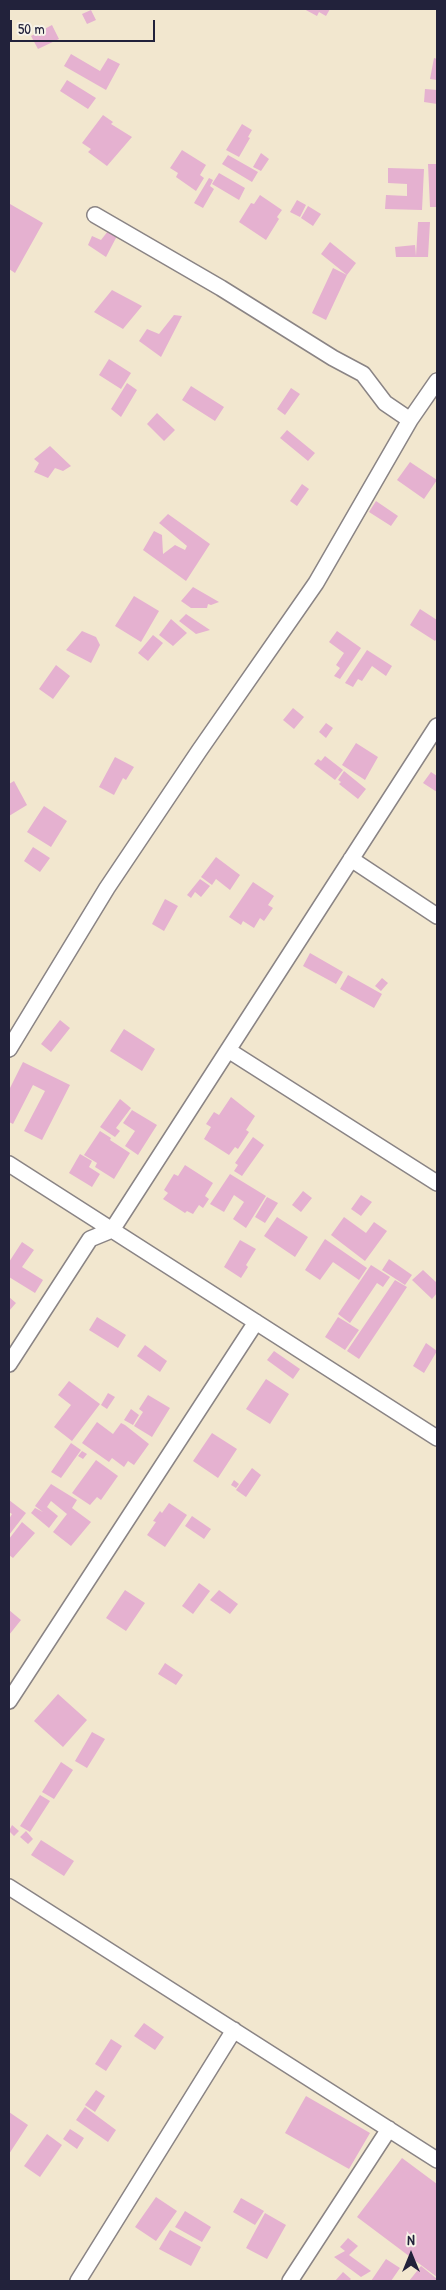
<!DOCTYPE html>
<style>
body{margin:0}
#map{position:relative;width:446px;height:2290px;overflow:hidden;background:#f2e7cf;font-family:"Patrick Hand",sans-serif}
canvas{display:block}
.frame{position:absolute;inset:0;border:10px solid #22223b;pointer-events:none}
.north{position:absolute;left:386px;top:2230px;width:50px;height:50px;-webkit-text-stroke:4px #f7f3e8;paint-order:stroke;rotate:0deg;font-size:14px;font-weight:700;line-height:20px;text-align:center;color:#22223b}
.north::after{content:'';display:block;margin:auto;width:18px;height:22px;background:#22223b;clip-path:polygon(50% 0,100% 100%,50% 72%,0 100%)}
.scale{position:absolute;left:10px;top:20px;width:145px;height:22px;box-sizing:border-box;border:2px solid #22223b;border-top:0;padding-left:6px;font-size:15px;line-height:18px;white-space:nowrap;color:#22223b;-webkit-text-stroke:4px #f7f3e8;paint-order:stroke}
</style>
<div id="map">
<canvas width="446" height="2290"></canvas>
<div class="frame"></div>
<div class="north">N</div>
<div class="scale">50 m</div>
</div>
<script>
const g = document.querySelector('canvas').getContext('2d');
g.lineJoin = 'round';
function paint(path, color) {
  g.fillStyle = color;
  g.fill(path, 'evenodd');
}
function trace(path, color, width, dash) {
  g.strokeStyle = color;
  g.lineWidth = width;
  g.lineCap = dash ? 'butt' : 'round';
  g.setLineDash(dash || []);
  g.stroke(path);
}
paint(new Path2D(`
 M304,9H330L326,16L319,12L317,16Z
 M91,10L96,20L87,24L82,14Z
 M52,25L59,39L38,49L31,36Z
 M71,54L100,71L108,58L120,64L106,90L64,66Z
 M434,58L437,59V80L430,79Z
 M67,80L96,98L88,109L60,91Z
 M425,89L437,90V104L424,102Z
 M103,115L113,122L111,124L132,137L107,166L88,152L91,149L82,143Z
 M242,124L252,130L248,137L250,138L239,157L226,150Z
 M182,150L206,165L200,175L204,178L196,191L176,177L178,173L170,168Z
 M261,153L269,159L261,171L253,167Z
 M228,155L258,172L252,182L222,164Z
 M428,164H437V207H430Z
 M388,168L424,169L422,210L385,209L386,195L407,196V184L388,183Z
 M219,173L245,188L239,200L212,184Z
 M209,178L213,180L210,186L214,189L203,208L194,203Z
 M260,195L282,210L277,217L279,219L266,240L239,222L251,203L254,204Z
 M297,200L306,205L300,217L290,212Z
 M10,204L43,223L15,273L9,269Z
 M308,206L321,214L313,226L301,218Z
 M418,222H430L428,257H396L395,247L415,245L416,256Z
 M108,231L117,236L106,257L88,245L92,236L101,240Z
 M330,242L356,263L347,275L321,254Z
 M333,268L347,275L326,320L312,313Z
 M112,290L142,306L123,329L94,312Z
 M174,315L182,316L161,357L139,341L147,329L159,334Z
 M109,359L131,373L121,389L99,375Z
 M127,383L137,390L121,417L111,409Z
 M191,386L224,407L215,421L182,400Z
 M291,388L300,394L285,415L277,409Z
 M157,413L175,430L164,441L147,424Z
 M287,430L315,453L308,461L280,438Z
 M50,446L71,466L63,471L55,468L48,478L34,472L39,463L34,459Z
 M410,462L437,480L424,499L397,480Z
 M302,484L309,489L297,506L290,501Z
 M376,501L398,516L391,526L369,512Z
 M168,514L210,544L186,581L143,550L154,531L162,535L163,554L175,545L185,550L187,546L159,523Z
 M193,587L219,602L211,605L208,604L207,608H191L181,601Z
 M134,596L159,611L141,642L115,626Z
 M420,609L437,620V638L435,641L410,625Z
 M186,614L210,630L196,634L179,621Z
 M171,619L187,633L173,646L159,635Z
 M82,631L96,637L100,645L91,663L66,650Z
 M337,631L361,648L340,679L334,676L340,668L336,665L344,653L329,642Z
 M153,635L163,643L148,661L138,653Z
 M367,650L392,666L386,676L372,666L362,681L358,679L353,687L345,683Z
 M56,665L70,676L53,699L39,689Z
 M293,708L304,717L294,729L283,720Z
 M326,723L333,728L326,738L319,732Z
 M356,743L378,757L365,780L342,765Z
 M325,756L343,770L335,780L314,764L318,759L321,761Z
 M115,757L134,767L126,780L123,778L114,795L99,787Z
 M344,771L366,789L358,799L339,784L341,782L338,780Z
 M431,772L437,776V792L423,783Z
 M14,781L27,805L9,816V784Z
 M44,806L67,821L51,847L27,832Z
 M33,847L50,858L40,872L24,861Z
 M216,857L240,875L230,890L216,879L212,885L201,877Z
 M200,879L210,886L201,897L195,892L191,898L187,895Z
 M253,882L274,896L268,905L273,908L264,921L260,918L254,928L243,921L241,925L229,917Z
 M165,899L178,906L164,931L152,924Z
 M310,953L343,972L336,984L303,966Z
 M348,975L382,994L374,1008L340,989Z
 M382,978L388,983L381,991L375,986Z
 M60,1020L70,1028L51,1052L41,1044Z
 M124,1029L155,1049L142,1071L110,1051Z
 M23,1062L70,1085L42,1140L24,1131L45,1091L33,1085L13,1124L9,1122V1090Z
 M231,1097L255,1116L246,1130L249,1132L238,1149L235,1147L229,1155L204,1139L211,1127L206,1124L214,1112L219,1115Z
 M120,1099L131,1108L116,1128L120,1131L115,1137L100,1127Z
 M132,1110L157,1125L138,1155L125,1146L135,1131L123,1123Z
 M100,1131L111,1138L110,1140L130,1153L114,1179L95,1167L97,1163L84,1155Z
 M253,1137L264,1145L242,1176L234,1171L238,1165L235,1163Z
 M80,1154L92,1161L89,1167L100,1174L92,1187L69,1173Z
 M185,1165L213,1183L205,1196L209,1199L203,1208L199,1205L193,1214L187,1211L185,1213L163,1199L168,1193L164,1190L174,1174L178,1176Z
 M230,1174L266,1196L246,1228L233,1219L244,1202L234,1195L224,1212L210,1204Z
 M303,1191L312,1198L301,1212L292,1205Z
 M361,1195L372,1202L361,1216L351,1209Z
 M267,1197L278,1203L265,1223L255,1217Z
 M277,1217L308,1237L295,1257L264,1236Z
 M344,1217L366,1233L374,1222L387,1231L365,1261L331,1235Z
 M325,1239L367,1268L359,1280L333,1262L320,1280L305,1270Z
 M240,1240L256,1249L246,1265L248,1267L241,1278L224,1267Z
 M22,1242L34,1250L22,1267L43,1280L35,1293L9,1277V1262Z
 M389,1259L412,1275L405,1285L382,1270Z
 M371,1265L390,1277L383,1287L377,1283L350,1323L338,1314Z
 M423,1270L437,1283V1293L432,1299L412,1280Z
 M395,1280L407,1287L359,1359L347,1351Z
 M9,1297L16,1303L9,1311Z
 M97,1317L126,1335L118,1348L89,1330Z
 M338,1317L359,1330L345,1350L325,1337Z
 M426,1343L437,1351L424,1373L413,1366Z
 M145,1345L167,1361L160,1372L137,1356Z
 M274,1351L300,1369L293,1379L267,1360Z
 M266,1379L289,1394L270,1424L246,1409Z
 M69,1381L100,1404L72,1441L54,1427L71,1405L58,1395Z
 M108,1393L115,1397L107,1409L101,1405Z
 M148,1395L170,1408L152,1437L134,1426L143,1412L139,1409Z
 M131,1409L139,1415L133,1425L124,1420Z
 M97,1422L113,1434L121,1423L125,1425L149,1444L134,1465L128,1461L124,1467L112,1458L109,1462L82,1443Z
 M212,1433L237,1449L218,1478L193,1461Z
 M71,1443L81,1450L61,1478L51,1472Z
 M82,1451L87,1454L83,1459L78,1456Z
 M96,1460L118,1476L101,1500L97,1497L90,1505L72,1493Z
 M252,1468L261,1475L246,1497L236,1490Z
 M234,1480L239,1484L236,1488L231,1485Z
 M51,1484L77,1500L72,1508L91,1522L71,1546L53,1532L67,1514L51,1501L47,1507L58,1516L49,1528L31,1513L35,1508L43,1512L35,1506Z
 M9,1500L26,1513L9,1535V1519L12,1514L9,1512Z
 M169,1503L187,1515L165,1547L147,1535L156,1522L153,1521L160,1511L162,1513Z
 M192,1516L211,1529L204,1539L185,1526Z
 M22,1522L35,1533L13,1558L9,1555V1539Z
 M199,1583L210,1591L193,1614L182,1606Z
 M125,1590L145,1603L126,1631L106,1618Z
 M219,1590L238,1604L230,1614L210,1600Z
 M9,1610L21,1620L9,1635Z
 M165,1663L183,1675L176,1685L158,1674Z
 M58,1694L87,1720L63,1747L34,1721Z
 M92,1732L105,1739L87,1768L75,1761Z
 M61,1762L73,1770L54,1799L42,1792Z
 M40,1795L50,1801L30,1832L20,1826Z
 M12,1825L19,1831L14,1836L9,1831Z
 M26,1831L33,1839L28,1844L20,1837Z
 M41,1840L74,1861L64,1876L31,1855Z
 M144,2023L164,2037L155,2050L134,2036Z
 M111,2039L122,2046L106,2071L95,2064Z
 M96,2090L105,2096L95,2112L85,2105Z
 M306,2096L370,2133L349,2169L285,2133Z
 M85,2107L116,2130L108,2142L76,2120Z
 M9,2112L28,2125L9,2154Z
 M70,2129L84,2138L77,2149L63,2139Z
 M47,2134L62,2145L40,2177L24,2166Z
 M402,2158L437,2184V2277L357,2217Z
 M156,2197L177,2211L156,2241L135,2227Z
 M241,2198L264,2211L255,2225L233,2212Z
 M185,2211L211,2227L202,2242L175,2227Z
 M265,2213L286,2225L267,2259L246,2248Z
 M170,2230L201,2247L191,2266L159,2249Z
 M348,2238L358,2246L349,2255L371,2271L361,2277L334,2257L345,2251L340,2247Z
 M386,2259L400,2268L391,2281H371Z
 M421,2266L437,2279V2281H409Z
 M343,2272L351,2279L349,2281H335Z`), '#e5b1d0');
const street = new Path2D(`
 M95,215L221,288L333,358L363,374L385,403L410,420
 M351,859L437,916
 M9,1049L107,888L199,751L316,583L410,420L437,381
 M228,1050L437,1183
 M9,1164L437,1438
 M9,1364L90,1239L112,1230L437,726
 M9,1701L256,1322
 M9,1887L437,2160
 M78,2281L234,2030
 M290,2281L389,2129`);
trace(street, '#8a8485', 18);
trace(street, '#fff', 15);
</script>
